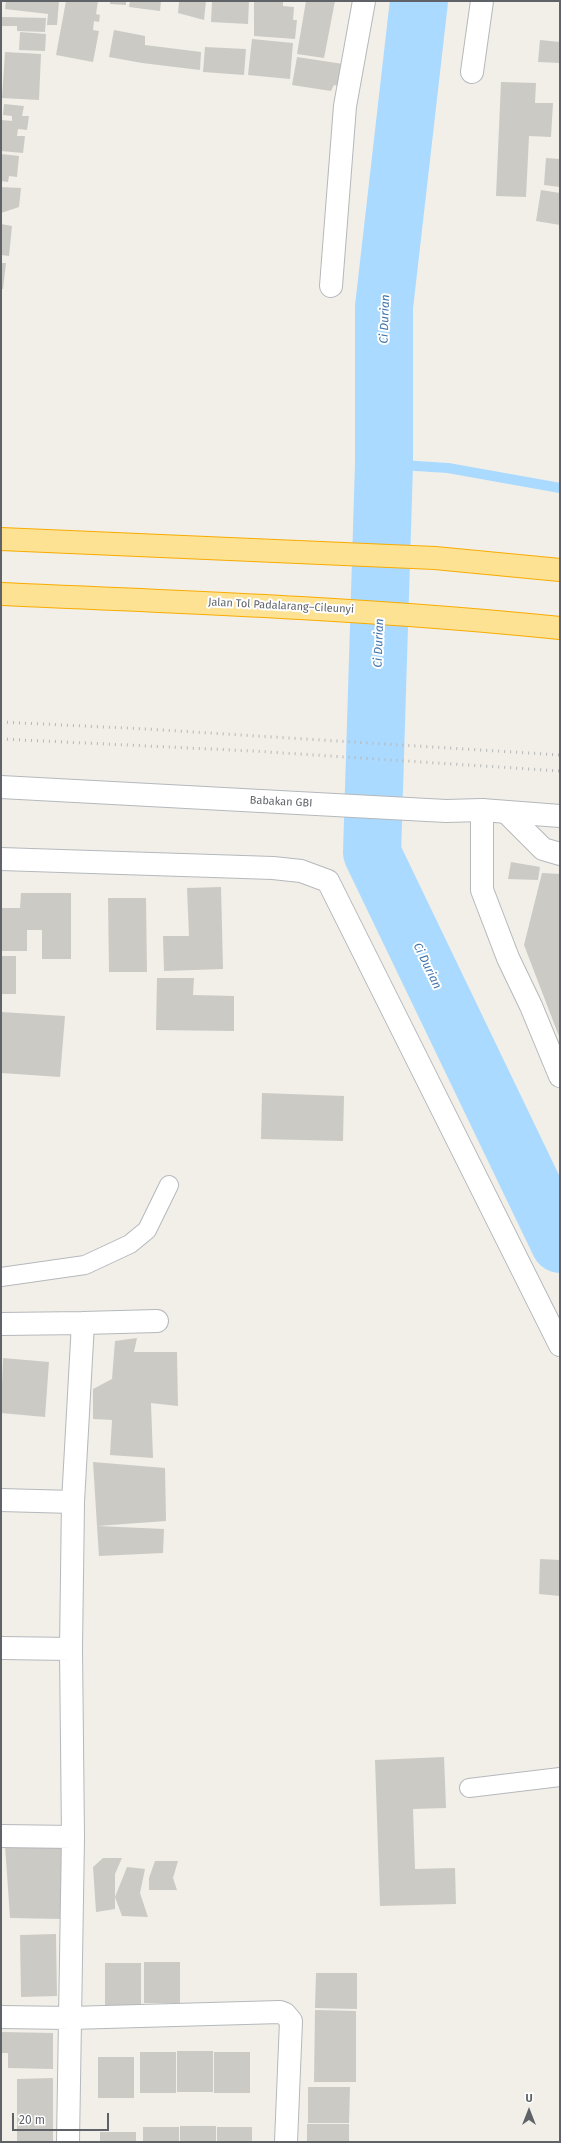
<!DOCTYPE html>
<meta charset="utf-8">
<style>
body{margin:0}
#map{position:relative;width:561px;height:2143px;overflow:hidden;background:#f1efe8;font-family:"Fira Sans",sans-serif}
canvas{display:block}
.frame{position:absolute;inset:0;border:2px solid #5f6368;pointer-events:none}
.north{position:absolute;left:509px;top:2091px;width:40px;height:40px;-webkit-text-stroke:3px #fff;paint-order:stroke;rotate:0deg;font-size:11px;font-weight:700;line-height:16px;text-align:center;color:#5f6368}
.north::after{content:'';display:block;margin:auto;width:14px;height:18px;background:#5f6368;clip-path:polygon(50% 0,100% 100%,50% 72%,0 100%)}
.scale{position:absolute;left:12px;top:2113px;width:97px;height:18px;box-sizing:border-box;border:2px solid #5f6368;border-top:0;padding-left:5px;font-size:12px;line-height:14px;white-space:nowrap;color:#5f6368;-webkit-text-stroke:3px #fff;paint-order:stroke}
</style>
<div id="map">
<canvas width="561" height="2143"></canvas>
<div class="frame"></div>
<div class="north">U</div>
<div class="scale">20 m</div>
</div>
<script>
const g = document.querySelector('canvas').getContext('2d');
g.lineJoin = 'round';
function trace(path, color, width, dash) {
  g.strokeStyle = color;
  g.lineWidth = width;
  g.lineCap = dash ? 'butt' : 'round';
  g.setLineDash(dash || []);
  g.stroke(path);
}
function paint(path, color) {
  g.fillStyle = color;
  g.fill(path, 'evenodd');
}
function write(font, color, halo, rows, align = 'center') {
  g.font = font + ' "Fira Sans",sans-serif';
  g.lineWidth = 4;
  g.setLineDash([]);
  g.textBaseline = 'middle';
  g.strokeStyle = halo;
  g.fillStyle = color;
  for (const [text, x, y, turn = 0] of rows) {
    g.save();
    g.translate(x, y);
    g.rotate((+turn || 0) * Math.PI / 180);
    g.textAlign = isNaN(turn) ? turn : align;
    if (halo) g.strokeText(text, 0, 0);
    g.fillText(text, 0, 0);
    g.restore();
  }
}
trace(new Path2D(`
 M384,464L448,468L560,488`), '#aadaff', 10);
trace(new Path2D(`
 M419,1L384,307V464L372,853L560,1244`), '#aadaff', 58);
paint(new Path2D(`
 M6,1H59L57,25H47L48,14L5,9Z
 M66,1H98L96,14L100,15L99,22L94,21L93,30L99,31L93,62L56,55Z
 M110,1H126V5L110,4Z
 M130,1H161L160,11L129,7Z
 M174,1H206L204,20L178,13L179,2Z
 M212,1H249L248,24L211,22Z
 M254,1H283V6L294,7L293,20H297L295,39L254,36Z
 M306,1H335L324,58L297,54Z
 M2,17L46,18L45,32L17,31V26H2Z
 M114,30L145,36V45L201,52L200,70L142,63L109,57Z
 M20,32L46,34L45,51L19,50Z
 M252,39L293,43L290,79L248,75Z
 M540,40L560,42V63L538,62Z
 M205,47L246,49L244,75L203,72Z
 M5,52L41,54L39,100L2,98Z
 M297,57L343,64L338,86L334,85L331,91L292,85Z
 M501,82L536,83L535,103H553L551,137L529,136L526,197L496,196Z
 M4,104L24,106L22,116H29L27,130L18,129L17,136H25L23,153L1,151V120L12,121V116L3,115Z
 M1,154L19,156L17,177L9,176L8,182L1,181Z
 M546,158L560,159V187L544,185Z
 M1,187L21,188L19,207L1,213Z
 M541,190L560,193V225L536,221Z
 M1,224L12,226L9,256L1,255Z
 M1,263H6L3,289H1Z
 M511,862L540,867L538,880L508,879Z
 M542,873L560,874V1039L524,945Z
 M221,887L223,969L164,971L163,936H189L187,888Z
 M21,893H71V959H42V930H27V951H1V908H20Z
 M108,898H146L147,972H109Z
 M1,956H16V994H1Z
 M157,978H194L193,995L234,996V1031L156,1030Z
 M1,1012L65,1016L60,1077L1,1073Z
 M262,1093L344,1096L343,1141L261,1139Z
 M137,1338L134,1352H177L178,1406L151,1403L153,1458L110,1455L112,1420L93,1419V1389L112,1379L115,1341Z
 M3,1358L49,1362L45,1417L1,1413Z
 M93,1462L165,1468L166,1521L97,1526Z
 M97,1526L164,1529L163,1553L99,1556Z
 M540,1559L560,1560V1596L539,1594Z
 M444,1757L446,1808L413,1809L415,1869L455,1868L456,1904L380,1906L375,1760Z
 M71,1844L62,1919L10,1918L5,1845Z
 M103,1858H122L115,1874V1909L96,1912L93,1867Z
 M155,1861H178L173,1878L177,1890H149V1878Z
 M127,1867L145,1869L140,1893L148,1917L122,1916L115,1897Z
 M56,1934L57,1996L21,1997L20,1935Z
 M144,1962H180V2003H144Z
 M105,1963H141V2005H105Z
 M316,1973H357V2009L315,2008Z
 M315,2010L356,2011V2082H314Z
 M1,2032L53,2033V2069L8,2068V2053H1Z
 M177,2051H213V2092H177Z
 M140,2052H176V2093H140Z
 M214,2052H250V2093H214Z
 M98,2057H134V2098H98Z
 M53,2078V2142H17V2079Z
 M308,2087H350L349,2123H308Z
 M307,2124H349V2142H307Z
 M180,2126H216V2142H180Z
 M143,2127H179V2142H143Z
 M217,2127H252V2142H217Z
 M100,2132H136V2142H100Z`), '#cccac5');
const service = new Path2D(`
 M1,1277L85,1265L130,1244L147,1230L169,1185
 M469,1788L560,1777`);
const minor = new Path2D(`
 M472,72L482,1
 M331,286L345,106L364,1
 M482,810V890L508,958L531,1006L560,1076
 M506,812L543,849L560,854
 M1,859L273,868L301,871L328,881L560,1345
 M83,1323L157,1321
 M1,1324L83,1323L73,1502L71,1649L73,1837L68,2142
 M1,1500L73,1502
 M1,1648L71,1649
 M1,1836L73,1837
 M1,2017L70,2018L280,2012L285,2014L291,2021L286,2142`);
const tertiary = new Path2D(`
 M1,787L446,811L482,810L560,816`);
const motorway = new Path2D(`
 M1,539L435,558L560,570
 M1,594C188,602 373,609 560,628`);
trace(service, '#b5b8bc', 20);
trace(minor, '#b5b8bc', 24);
trace(tertiary, '#b5b8bc', 24);
trace(motorway, '#f9ab00', 24);
trace(service, '#fff', 18);
trace(minor, '#fff', 22);
trace(tertiary, '#fff', 22);
trace(motorway, '#fde293', 22);
trace(new Path2D(`
 M1,722L146,729L560,755
 M1,739L253,751L560,771`), '#b6b7b8', 3, [1, 5]);
write('11px', '#5f6368', '#fff', [
 ["Jalan Tol Padalarang–Cileunyi",281,606,3],
 ["Babakan GBI",281,802,3]
]);
write('italic 12px', '#4174aa', '#fff', [
 ["Ci Durian",385,319,-88],
 ["Ci Durian",379,643,-88],
 ["Ci Durian",427,966,64]
]);
</script>
